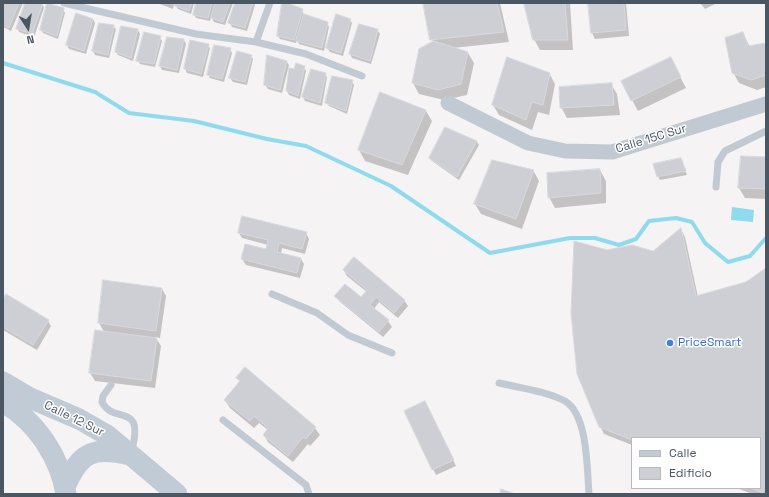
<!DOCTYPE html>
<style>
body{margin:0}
#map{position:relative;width:769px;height:497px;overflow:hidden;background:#f5f3f3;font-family:"Space Grotesk",sans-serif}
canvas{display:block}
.frame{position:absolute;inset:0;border:4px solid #4a5661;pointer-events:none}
.legend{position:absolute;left:631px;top:437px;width:130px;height:52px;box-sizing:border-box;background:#fff;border:1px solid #b7bbc0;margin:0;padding:5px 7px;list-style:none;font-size:12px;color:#4a5661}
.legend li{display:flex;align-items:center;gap:8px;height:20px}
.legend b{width:20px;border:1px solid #b7bbc0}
.north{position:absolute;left:8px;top:8px;width:40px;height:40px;-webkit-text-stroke:3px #fff;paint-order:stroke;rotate:168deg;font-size:11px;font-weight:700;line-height:16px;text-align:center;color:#4a5661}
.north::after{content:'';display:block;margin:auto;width:14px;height:18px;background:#4a5661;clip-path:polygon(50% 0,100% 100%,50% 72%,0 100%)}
</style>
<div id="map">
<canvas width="769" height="497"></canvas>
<div class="frame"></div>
<ul class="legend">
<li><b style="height:5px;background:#c1cbd6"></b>Calle</li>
<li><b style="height:11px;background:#cdcfd5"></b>Edificio</li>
</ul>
<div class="north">N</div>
</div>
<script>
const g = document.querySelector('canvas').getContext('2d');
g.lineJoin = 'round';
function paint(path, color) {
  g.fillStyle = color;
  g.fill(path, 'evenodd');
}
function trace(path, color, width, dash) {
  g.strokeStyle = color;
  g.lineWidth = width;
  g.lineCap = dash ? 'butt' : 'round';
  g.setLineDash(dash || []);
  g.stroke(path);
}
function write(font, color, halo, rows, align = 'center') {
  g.font = font + ' "Space Grotesk",sans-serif';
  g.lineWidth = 3;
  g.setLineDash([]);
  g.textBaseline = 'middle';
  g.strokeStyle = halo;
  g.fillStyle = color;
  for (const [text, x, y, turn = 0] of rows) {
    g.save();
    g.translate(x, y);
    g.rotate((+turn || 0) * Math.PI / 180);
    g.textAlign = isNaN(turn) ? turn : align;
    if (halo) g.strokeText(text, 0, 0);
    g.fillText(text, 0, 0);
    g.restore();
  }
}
paint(new Path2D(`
 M732,207L754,210L753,222L731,220Z`), '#90daee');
paint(new Path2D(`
 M3,3H23L11,31L3,27Z
 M27,3H39L42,4L44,8L34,37L19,32L17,28Z
 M157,3H194L191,14L178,9L174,3L173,9Z
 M197,3H233L225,25L214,22L211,17L210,21L196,18L194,14Z
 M236,3H254L255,5L247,31L232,27L230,23Z
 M283,3L302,10L304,15L327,23L329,27L324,51L299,44L297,40L296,43L280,39L278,36Z
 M424,3H500L509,42L453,48L468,53L474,63L467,95L444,100L419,94L413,83L433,43Z
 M525,3H570L573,50H540L534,39Z
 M589,3H626L629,36L595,39L592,33Z
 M700,3H717L705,9Z
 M63,9L65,13L58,39L43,33L41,30Z
 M77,15L93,19L95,23L86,54L69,49L67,45Z
 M350,20L352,23L343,56L330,52L327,48Z
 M100,24L113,26L116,29L109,58L95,55L93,51Z
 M359,25L377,30L380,34L371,64L352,58L350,54Z
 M122,27L138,30L140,34L133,61L118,55L116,52Z
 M743,33L750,47L766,44V87L757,90L739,83L733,72Z
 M160,37L162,41L155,67L140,64L138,61Z
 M184,40L186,44L179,73L162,70L160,66Z
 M208,45L210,48L203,77L187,73L185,69Z
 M230,49L232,53L224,82L210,78L208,75Z
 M251,56L253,59L247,85L233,82L230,78Z
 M286,61L289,65L282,93L268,89L265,85Z
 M304,67L306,71L300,99L289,95L287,91L295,70Z
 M676,69L686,88L638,111L632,100Z
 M549,73L555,84L549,115L538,112L532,130L499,115L493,105Z
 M325,74L327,77L322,106L305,101L303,97Z
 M352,81L354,85L347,114L329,106L326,102Z
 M611,84L617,94L620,115L567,118L561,107Z
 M381,93L426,111L432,121L408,175L365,161L359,150Z
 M445,128L477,142L479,145L459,180L432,161L430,158Z
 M766,158V199L745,198L739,188Z
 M681,159L687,175L660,180L658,176Z
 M533,170L539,181L522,229L481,214L475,204Z
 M600,170L606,181V203L555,208L549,197Z
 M681,230L685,237L698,297L747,283L766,269V494H752L737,488H760V438H632V445L604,434L600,426L607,251L653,252Z
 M239,233H306L309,239L305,254L282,248L281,254L301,259L304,264L300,278L246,265L242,259L267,250L268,245L242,238Z
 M344,271L404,300L408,306L398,318L379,302L374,309L388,321L392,327L383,337L339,301L336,296L361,299L367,292L347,276Z
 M162,289L166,296L160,338L155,337L161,346L155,388L95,381L90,373L104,332L99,323Z
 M3,301L48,321L51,326L37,350L3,330Z
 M246,368L315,428L320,435L310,446L308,444L293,462L268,442L264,435L268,430L259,423L254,428L230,408L225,400L240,382L238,378Z
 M428,408L456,466L436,475L405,412Z`), '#0003');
trace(new Path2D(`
 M3,63L95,92L129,113L194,121L267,139L306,146L391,186L490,253L570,238H595L619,245L636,239L649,221L676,218L692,222L705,243L728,262L750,256L766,238`), '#90daee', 4);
const building = new Path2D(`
 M3,3H19L9,28L3,25Z
 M25,3H43L32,34L16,29Z
 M47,3L64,8L57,36L40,30Z
 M175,3H192L189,11L175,6Z
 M196,3H212L208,18L193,15Z
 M215,3H230L223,22L211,18Z
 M235,3H253L245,28L228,23Z
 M282,3H287L303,9L294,40L277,36Z
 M423,3H497L504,32L430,40Z
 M524,3H565L568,40H533Z
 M588,3H624L626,30L591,33Z
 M76,13L93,19L84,51L66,45Z
 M304,14L328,22L322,48L296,41Z
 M336,14L351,19L341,53L326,48Z
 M99,23L114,25L108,55L92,51Z
 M359,24L378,29L370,61L349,54Z
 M121,26L138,29L131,58L115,52Z
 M144,32L161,36L154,64L136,61Z
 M743,32L748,46L766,43V75L751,80L732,73L725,38Z
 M167,37L184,39L177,70L159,66Z
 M190,40L209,44L201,74L184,69Z
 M434,41L468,52L461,84L438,90L412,83L419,49Z
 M214,45L231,48L222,79L207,75Z
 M237,51L252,55L245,82L229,78Z
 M267,55L287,61L280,90L264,85Z
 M507,57L550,73L543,105L532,102L526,120L492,105Z
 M671,57L681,77L631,101L621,81Z
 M296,63L305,66L298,96L286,91L289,68L294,69Z
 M311,69L326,73L320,103L302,97Z
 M332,76L353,80L346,111L325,103Z
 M612,83L614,105L560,108L559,87Z
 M380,92L426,110L402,165L358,150Z
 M445,127L477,141L457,177L429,158Z
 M741,156L766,157V189L738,188Z
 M681,158L686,171L657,177L653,164Z
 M492,160L534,170L516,219L474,204Z
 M600,169L601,193L548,198L547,173Z
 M242,216L307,232L302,249L279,243L277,252L301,258L297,273L241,259L245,244L266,249L268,240L238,233Z
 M681,228L696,296L746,282L766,268V494L750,488H760V438H632V440L599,427L577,374L571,313L574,241L607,250L632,245L653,251Z
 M354,257L405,300L394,313L376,297L370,305L389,320L379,332L334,296L345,284L361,297L367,290L343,270Z
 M103,280L162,288L156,331L98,323Z
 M6,294L49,320L33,345L3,327V299Z
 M95,330L157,338L151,381L89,373Z
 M245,367L316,427L306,439L303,437L288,456L263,435L268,428L254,416L250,421L224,400L240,381L236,378Z
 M425,401L454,460L432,470L404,411Z
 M501,489L515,494H500Z`);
paint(building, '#cdcfd5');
trace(building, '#d7d9de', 1);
trace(new Path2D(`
 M64,3L196,34L256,42L306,54L362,76
 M256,42L270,3
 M716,187L718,162L725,151L766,131
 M272,294L317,313L348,335L392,353
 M499,383C520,388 546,391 565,401C588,415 587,469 589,494
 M111,385L103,396L102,402C114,426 146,400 131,453
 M223,420L306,485L309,494`), '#c1cad2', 7);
trace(new Path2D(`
 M448,103L528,143L565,151L612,152L766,104`), '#c1cad2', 15);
trace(new Path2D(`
 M3,382L30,398L79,419L107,435L177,494
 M3,402C36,421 60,457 66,494
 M65,487C80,452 93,446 130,455`), '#c1cbd6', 21);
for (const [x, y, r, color] of [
 [670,343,4,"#3f7fe0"]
]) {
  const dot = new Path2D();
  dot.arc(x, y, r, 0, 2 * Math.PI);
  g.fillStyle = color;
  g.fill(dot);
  trace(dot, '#fff', 1.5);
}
write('12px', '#4a5661', '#fff', [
 ["Calle 15C Sur",651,139,-17],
 ["Calle 12 Sur",74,419,26]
]);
write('12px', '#366cbe', '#fff', [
 ["PriceSmart",678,343]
], 'left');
</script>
